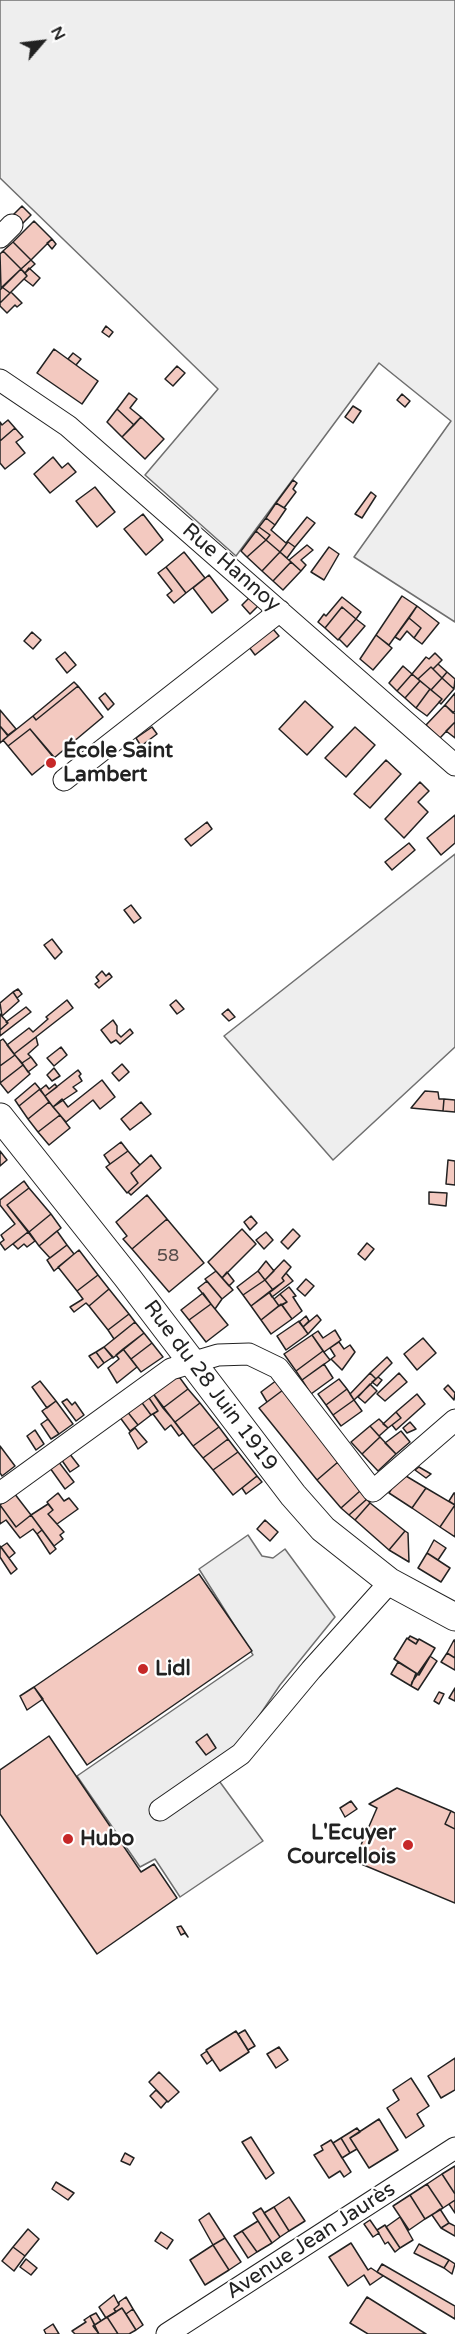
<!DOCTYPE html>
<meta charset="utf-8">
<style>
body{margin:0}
#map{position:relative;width:455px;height:2334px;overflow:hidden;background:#fff;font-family:"Varela Round",sans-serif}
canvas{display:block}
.north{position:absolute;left:12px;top:12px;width:60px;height:60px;-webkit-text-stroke:4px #fff;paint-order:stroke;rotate:62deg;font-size:16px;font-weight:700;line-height:24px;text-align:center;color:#222}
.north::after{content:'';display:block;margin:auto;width:21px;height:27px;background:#222;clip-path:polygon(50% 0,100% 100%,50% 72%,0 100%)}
</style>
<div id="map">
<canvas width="455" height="2334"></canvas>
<div class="north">N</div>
</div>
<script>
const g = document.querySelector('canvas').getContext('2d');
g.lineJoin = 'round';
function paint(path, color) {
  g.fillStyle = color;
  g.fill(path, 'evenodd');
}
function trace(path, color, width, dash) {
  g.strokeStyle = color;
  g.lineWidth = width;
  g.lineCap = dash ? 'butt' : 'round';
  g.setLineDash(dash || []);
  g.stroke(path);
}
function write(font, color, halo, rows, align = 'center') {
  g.font = font + ' "Varela Round",sans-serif';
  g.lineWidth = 4.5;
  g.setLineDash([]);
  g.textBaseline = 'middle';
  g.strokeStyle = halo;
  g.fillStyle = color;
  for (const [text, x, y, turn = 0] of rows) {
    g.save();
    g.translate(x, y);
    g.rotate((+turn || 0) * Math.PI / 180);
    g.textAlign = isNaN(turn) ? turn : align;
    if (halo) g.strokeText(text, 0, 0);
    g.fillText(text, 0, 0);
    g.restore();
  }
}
const green = new Path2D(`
 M0,0H455V622L354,557L451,421L379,363L236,556L145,475L218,389L0,178Z
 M455,854V1047L333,1160L224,1036Z`);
paint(green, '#eee');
trace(green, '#6f6f6f', 1.5);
const parking = new Path2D(`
 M248,1535L262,1556L273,1558L285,1549L335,1617L280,1685L217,1778L263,1841L180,1897L155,1859L140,1867L77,1776L253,1655L199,1569Z`);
paint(parking, '#ededed');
trace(parking, '#6f6f6f', 1.5);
const building = new Path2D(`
 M22,206L31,215L20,226L11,217Z
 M34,221L52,239L31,260L13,242Z
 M52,239L56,244L52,249L47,243Z
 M13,242L31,260L21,269L3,251Z
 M3,251L21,269L1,289L0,254Z
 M31,260L35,264L25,273L21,269Z
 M29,268L40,278L33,286L24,279L27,276L25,273Z
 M21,269L27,276L10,293L2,287Z
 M2,287L10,293L0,303V290Z
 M11,292L22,303L17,307L15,305L7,313L0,306V303Z
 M106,326L113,332L109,337L102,332Z
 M54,349L98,381L82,404L37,373Z
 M73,353L81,359L76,365L68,359Z
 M177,366L185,373L173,386L165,379Z
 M129,393L137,399L130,408L141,417L134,425L117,409Z
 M402,394L410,401L405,407L397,400Z
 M353,406L361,411L353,423L345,417Z
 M117,409L134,425L122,437L107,422Z
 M141,417L164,439L145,459L122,437Z
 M8,420L15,428L0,441V422L2,425Z
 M15,428L23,437L16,442L25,453L5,469L0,463V441Z
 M53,457L62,468L68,463L76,472L50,493L34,474Z
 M293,480L297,483L293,489L296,492L284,508L286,509L276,503Z
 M95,487L115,512L97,527L76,501Z
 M371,492L376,496L362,518L355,514Z
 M276,503L286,509L275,525L266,518Z
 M143,514L163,540L146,555L124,529Z
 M307,517L315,523L295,547L288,542L280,552L266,540L270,535L259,527L266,518L275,525L271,530L286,543Z
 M259,527L270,535L266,540L256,531Z
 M256,531L266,540L247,557L241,551Z
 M266,540L280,552L262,571L247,557Z
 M288,542L295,547L287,558L280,552Z
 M307,545L313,550L301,560L306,565L301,571L289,560Z
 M329,547L339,554L324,580L311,572Z
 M184,552L205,578L186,593L166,567Z
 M280,552L291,562L273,581L262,571Z
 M291,562L301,571L283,590L273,581Z
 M166,567L186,593L174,603L167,595L172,591L158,573Z
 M209,575L228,600L212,613L193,588Z
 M402,596L417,606L389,645L376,635Z
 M250,597L259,605L250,614L242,605Z
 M342,597L361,612L356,619L342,607L325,628L318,622L324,614L326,616Z
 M417,606L439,623L422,644L414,638L421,628L409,618Z
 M342,607L356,619L338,640L325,628Z
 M409,618L421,628L414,638L407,631L400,640L395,637Z
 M356,619L365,626L347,647L339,639Z
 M273,629L279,636L255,655L249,647Z
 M32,632L41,640L33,649L24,641Z
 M376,635L392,648L373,670L360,659Z
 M65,652L76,665L67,673L56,659Z
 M435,653L442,660L433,669L431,667L418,679L412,674L426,657L429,659Z
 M438,664L447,672L442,678L433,669Z
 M403,666L412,674L397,691L389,683Z
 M431,667L442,678L431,690L418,679Z
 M447,672L455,679L454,689L442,678Z
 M412,674L420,681L405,698L397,691Z
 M442,678L454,689L441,704L439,702L442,699L431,690Z
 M420,681L430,689L416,708L405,698Z
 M74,682L78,686L36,720L33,716Z
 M78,686L103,717L54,758L30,729L8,746L3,740L33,716L36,720Z
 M430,689L442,699L427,716L416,708Z
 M105,693L114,704L108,710L99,698Z
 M455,693V711L453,713L445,705Z
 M305,701L333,727L307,755L279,729Z
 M445,705L455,714V722L440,738L426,725Z
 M0,710L16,729L8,735L0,726Z
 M455,722V738L446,731Z
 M0,726L8,736L0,743Z
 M152,727L157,734L141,746L136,738Z
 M355,727L375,745L346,777L325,758Z
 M30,729L54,757L32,775L8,746Z
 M386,760L401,774L370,808L354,794Z
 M420,782L429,791L418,802L428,812L404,838L385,819Z
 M455,815V843L441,855L427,838Z
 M207,822L212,829L191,846L185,839Z
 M409,843L415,850L392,870L385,862Z
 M131,905L141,918L134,923L124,910Z
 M52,939L62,952L55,959L44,945Z
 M102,971L106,976L109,973L112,977L99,988L95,984L99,981L96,977Z
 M18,989L22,994L17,998L13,992Z
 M13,992L19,1001L2,1016L0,1003Z
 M67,1000L73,1008L14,1054L7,1045L29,1028L33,1032L48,1019L46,1017Z
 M176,1000L184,1009L177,1014L170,1005Z
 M26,1007L31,1012L0,1036V1030L8,1023L6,1022Z
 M228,1009L235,1017L229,1021L222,1014Z
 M0,1014L8,1023L0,1030Z
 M113,1020L117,1026V1033L121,1037L130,1029L133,1033L120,1044L116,1040L111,1043L101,1030Z
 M36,1037L38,1045L28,1054L31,1057L22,1063L14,1054Z
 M3,1039L15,1055L0,1066V1041Z
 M61,1047L67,1055L54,1066L47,1058Z
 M15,1055L23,1065L0,1083V1066Z
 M31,1057L37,1065L28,1072L22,1063Z
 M122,1064L129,1072L119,1081L112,1073Z
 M23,1065L30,1074L8,1093L0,1083Z
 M54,1068L60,1076L52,1081L47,1075Z
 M78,1070L81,1074L79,1076L82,1081L73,1087L77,1091L53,1107L45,1096Z
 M102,1080L115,1097L100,1109L93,1100L66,1122L53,1107L62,1099L68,1107Z
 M35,1083L40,1089L19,1106L15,1100Z
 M55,1084L57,1087L45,1096L40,1090L46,1085L49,1089Z
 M40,1089L49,1102L28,1119L19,1106Z
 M425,1091L438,1092L439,1099H444L443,1111L411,1108Z
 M444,1099L455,1100V1112L443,1111Z
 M49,1102L60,1115L38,1132L28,1119Z
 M141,1102L151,1114L130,1130L121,1119Z
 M60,1115L70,1128L49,1145L38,1132Z
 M121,1142L128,1151L110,1164L104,1155Z
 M0,1151L7,1160L0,1166Z
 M128,1151L140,1165L131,1173L138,1183L127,1193L106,1167Z
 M151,1155L161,1168L131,1195L128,1192L138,1183L131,1173Z
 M448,1160L455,1161V1185L446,1184Z
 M24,1181L29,1188L7,1205L28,1232L5,1250L0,1243L4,1240L1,1235L15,1224L0,1205V1200Z
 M29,1188L51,1214L29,1232L7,1205Z
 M429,1192L447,1193L446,1206L429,1204Z
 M147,1195L167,1219L132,1249L123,1239L127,1236L116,1222Z
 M51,1214L61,1228L39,1246L29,1232Z
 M251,1216L257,1223L250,1230L244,1222Z
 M167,1219L204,1263L169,1292L132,1249Z
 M242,1229L256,1244L222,1278L208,1262Z
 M293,1229L300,1236L288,1249L281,1242Z
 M57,1231L67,1245L50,1258L39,1246Z
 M28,1232L35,1241L27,1247L24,1244L18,1249L13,1244Z
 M266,1232L273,1240L264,1249L256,1240Z
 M367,1243L374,1249L365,1260L358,1254Z
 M67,1245L74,1254L54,1271L47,1260Z
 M79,1250L98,1275L77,1291L58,1267Z
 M284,1260L291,1267L282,1278L284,1281L273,1290L265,1280Z
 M266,1261L274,1271L265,1280L258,1271Z
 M216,1271L233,1290L222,1299L205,1279Z
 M258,1271L265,1280L243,1295L237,1287Z
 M227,1272L234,1281L229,1286L222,1278Z
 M286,1273L293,1281L272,1297L269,1292L284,1281L282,1278Z
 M98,1275L109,1289L89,1306L86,1303L74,1312L70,1307L83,1299L77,1291Z
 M306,1279L314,1286L305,1296L297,1289Z
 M265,1280L273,1290L251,1306L243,1295Z
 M207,1281L222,1299L215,1309L198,1288Z
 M289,1287L296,1296L293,1297L302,1311L292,1319L282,1305L287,1302L280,1294Z
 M109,1289L129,1314L108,1330L89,1306Z
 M269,1292L279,1306L261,1320L251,1306Z
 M203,1293L211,1304L189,1320L181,1310Z
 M280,1294L287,1302L279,1306L274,1299Z
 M211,1304L228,1325L206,1342L189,1320Z
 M281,1304L292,1319L271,1334L261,1320Z
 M129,1314L135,1322L114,1339L108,1330Z
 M317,1315L321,1320L308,1334L303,1327Z
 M306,1316L309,1321L303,1327L299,1322Z
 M299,1321L308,1334L286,1350L277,1336Z
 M135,1322L144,1333L113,1358L104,1347Z
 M335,1330L341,1340L324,1352L312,1335L318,1331L323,1338Z
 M144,1333L152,1343L131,1359L123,1349Z
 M312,1335L323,1351L296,1371L284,1354Z
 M423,1338L436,1353L417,1370L404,1354Z
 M339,1342L344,1349L350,1345L355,1352L342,1370L331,1359L335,1356L330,1348Z
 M152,1343L163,1357L141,1372L131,1359Z
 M104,1347L113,1357L104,1363L96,1352Z
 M123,1349L137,1367L117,1383L108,1368L119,1359L116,1355Z
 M323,1351L330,1360L302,1380L296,1371Z
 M96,1352L104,1363L98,1368L89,1356Z
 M387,1357L392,1363L376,1379L370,1373Z
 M324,1364L333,1378L311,1394L302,1380Z
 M370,1373L376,1379L354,1400L350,1394Z
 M399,1373L407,1382L385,1401L377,1394Z
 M173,1377L180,1378L188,1389L163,1408L152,1392Z
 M378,1377L382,1380L377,1386L372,1382Z
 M339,1379L347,1389L326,1405L318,1394Z
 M277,1380L283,1390L267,1402L261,1392Z
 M40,1381L56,1401L47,1408L32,1387Z
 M370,1384L377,1391L365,1403L358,1397Z
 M448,1385L455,1393L454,1400L444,1389Z
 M188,1389L200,1403L175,1422L163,1408Z
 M347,1389L354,1400L333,1415L326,1405Z
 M283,1390L338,1462L317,1480L259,1408Z
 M152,1392L183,1433L179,1436L171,1425L165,1430L153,1414L158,1411L147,1395Z
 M417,1394L425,1404L396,1430L392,1425L401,1418L396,1412Z
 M147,1395L158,1411L151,1415L140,1400Z
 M67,1399L72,1405L75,1402L84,1415L76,1421L62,1402Z
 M140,1400L151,1415L138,1425L126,1410Z
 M354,1400L362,1411L341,1426L333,1415Z
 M56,1401L73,1424L59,1434L42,1411Z
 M200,1403L219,1427L193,1446L175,1422Z
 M126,1410L138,1425L130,1431L119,1416Z
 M396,1412L401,1418L388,1428L383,1424Z
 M48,1419L59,1434L51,1439L41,1424Z
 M379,1419L388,1428L379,1436L370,1426Z
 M410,1422L416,1429L407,1433L403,1428Z
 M370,1426L380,1437L362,1454L351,1442Z
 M219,1427L228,1439L203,1458L193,1446Z
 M135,1428L147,1442L138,1449L129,1433Z
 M35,1430L44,1444L36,1450L27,1436Z
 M401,1431L410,1442L396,1454L385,1443Z
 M380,1437L396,1454L378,1471L362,1454Z
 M228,1439L238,1452L213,1470L203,1458Z
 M0,1446L15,1466L2,1476L0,1473Z
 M238,1452L257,1476L233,1495L213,1470Z
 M69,1453L79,1466L70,1472L61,1459Z
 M58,1461L74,1482L65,1489L50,1468Z
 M338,1462L360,1491L341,1508L317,1480Z
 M419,1467L431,1474L426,1478L415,1470Z
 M401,1473L426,1488L412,1508L389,1493Z
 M257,1476L262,1482L246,1494L242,1488Z
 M426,1488L455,1505L440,1527L412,1508Z
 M360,1491L367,1499L349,1515L341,1508Z
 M14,1493L31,1515L16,1527L0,1505Z
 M58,1493L64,1501L69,1498L78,1509L57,1524L48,1514L53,1510L47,1502Z
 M454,1493H455V1505L449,1501Z
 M367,1499L370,1503L355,1520L349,1515Z
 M370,1503L405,1531L389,1550L355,1520Z
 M48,1504L53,1510L48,1514L64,1532L60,1535L63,1539L54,1546L31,1515Z
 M0,1505L16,1527L31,1515L42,1530L37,1534L33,1529L20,1538L6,1520L0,1524Z
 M455,1505V1537L440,1527Z
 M265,1520L278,1532L270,1541L257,1529Z
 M42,1530L56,1549L50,1554L37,1534Z
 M405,1531L408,1533L409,1562L389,1550Z
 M434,1540L446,1548L438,1560L427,1553Z
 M7,1543L15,1553L9,1558L1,1547Z
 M0,1546L17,1569L11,1574L0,1557Z
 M427,1553L450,1568L441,1582L418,1568Z
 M199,1574L252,1651L87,1765L34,1687Z
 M410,1636L418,1640L416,1644L408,1639Z
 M407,1638L416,1644L419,1639L435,1648L419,1675L394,1659Z
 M454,1640H455V1658L447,1653Z
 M447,1653L455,1658V1670L441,1662Z
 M430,1656L437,1661L418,1690L411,1686L412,1682Z
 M398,1662L416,1673L411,1686L391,1674Z
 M34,1687L43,1699L27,1710L20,1696Z
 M455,1688V1701L449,1698Z
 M439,1692L444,1694L439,1704L434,1701Z
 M207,1734L216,1748L206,1755L196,1742Z
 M49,1736L141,1872L154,1864L177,1898L97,1954L0,1814V1770Z
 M397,1788L451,1811L445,1824L455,1829V1903L354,1861L377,1808L369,1804Z
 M351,1801L357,1809L345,1817L340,1808Z
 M451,1811L455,1813V1829L445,1824Z
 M181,1926L188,1937L185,1933L181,1935L177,1927Z
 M245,2030L255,2046L248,2050L238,2034Z
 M236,2031L249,2052L220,2071L206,2050Z
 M279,2047L288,2060L276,2068L267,2054Z
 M207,2051L212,2060L207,2064L201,2055Z
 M455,2058V2090L441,2098L428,2076Z
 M159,2072L179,2092L168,2102L149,2082Z
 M411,2078L429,2106L417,2114L424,2126L406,2138L387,2108L399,2100L393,2090Z
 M156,2090L167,2101L161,2108L150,2096Z
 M379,2119L398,2150L369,2168L350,2138Z
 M357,2128L360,2132L350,2138L357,2149L350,2153L341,2138Z
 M251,2137L274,2173L266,2179L242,2142Z
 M341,2138L350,2153L342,2158L333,2143Z
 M331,2140L351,2172L344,2177L340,2171L329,2178L314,2155L323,2150L321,2146Z
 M125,2153L134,2158L130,2165L121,2161Z
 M455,2166V2194L442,2174Z
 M442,2174L455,2194V2200L443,2208L427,2184Z
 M56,2182L74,2193L68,2200L52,2189Z
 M427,2184L443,2208L425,2219L410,2195Z
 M410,2195L425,2219L409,2230L393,2206Z
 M289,2197L305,2221L289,2231L274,2207Z
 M455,2200V2213L449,2204Z
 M274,2207L289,2231L280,2237L264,2213Z
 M261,2208L280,2237L272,2243L253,2213Z
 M440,2209L449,2223L441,2228L432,2215Z
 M209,2213L225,2238L213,2245L199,2220Z
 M400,2217L413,2240L400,2248L386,2227Z
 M370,2220L379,2233L373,2237L364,2224Z
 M258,2221L272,2243L257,2252L242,2231Z
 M449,2223L455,2226V2236L441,2228Z
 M385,2225L400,2248L395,2252L388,2242L385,2244L377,2230Z
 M28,2229L39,2239L25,2256L13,2247Z
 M242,2231L257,2252L248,2258L234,2236Z
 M161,2232L173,2240L167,2249L155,2241Z
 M225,2238L241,2262L229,2270L213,2245Z
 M351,2243L368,2270L371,2268L383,2276L370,2285L364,2275L348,2286L329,2257Z
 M419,2244L449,2260L444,2268L414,2253Z
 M213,2245L229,2270L205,2285L190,2260Z
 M13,2247L25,2256L14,2271L2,2261Z
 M26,2259L37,2268L31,2275L20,2267Z
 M449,2260L455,2264L452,2274L444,2268Z
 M382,2264L455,2306V2319L377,2272Z
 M114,2295L119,2305L114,2309L116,2312L106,2318L99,2307Z
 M126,2297L133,2309L126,2314L122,2308L116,2312L114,2309L119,2305V2302Z
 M367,2297L426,2334H368L350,2323Z
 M122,2308L136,2330L129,2334H118L107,2317Z
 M133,2309L143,2325L136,2330L126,2314Z
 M96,2313L101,2321L95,2325L90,2316Z
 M90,2316L99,2334H75L72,2331L86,2322L84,2320Z
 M107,2317L118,2334H99L93,2326Z
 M53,2324L59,2334H46L44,2330Z`);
paint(building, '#f3c9c0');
trace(building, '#222', 1.5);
const minor = new Path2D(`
 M0,237L12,225
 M0,380L68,426L455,765
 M64,780L280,611
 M0,1493L171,1369L218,1355L249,1354L278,1368L373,1491L455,1420
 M160,1810L241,1754L311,1670L390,1582
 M167,2334L455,2148`);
const major = new Path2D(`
 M0,1117L127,1277L293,1495L323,1529L390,1582L455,1617`);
trace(minor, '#222', 23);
trace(major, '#222', 29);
trace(minor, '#fff', 21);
trace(major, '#fff', 27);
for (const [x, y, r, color] of [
 [51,763,6,"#c62828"],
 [143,1669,6,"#c62828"],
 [68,1839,6,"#c62828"],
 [408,1845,6,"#c62828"]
]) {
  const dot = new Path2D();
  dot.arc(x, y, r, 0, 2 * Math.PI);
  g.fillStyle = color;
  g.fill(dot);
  trace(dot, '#fff', 2);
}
write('18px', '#564c4a', null, [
 ["58",168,1256]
]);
write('21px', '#222', '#fff', [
 ["Rue Hannoy",231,568,41],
 ["Rue du 28 Juin 1919",210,1386,53],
 ["Avenue Jean Jaurès",311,2241,-33]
]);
write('bold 21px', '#222', '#fff', [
 ["École Saint",63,751],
 ["Lambert",63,775],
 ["Lidl",155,1669],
 ["L'Ecuyer",396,1833,"right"],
 ["Courcellois",396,1857,"right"],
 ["Hubo",80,1839]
], 'left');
</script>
